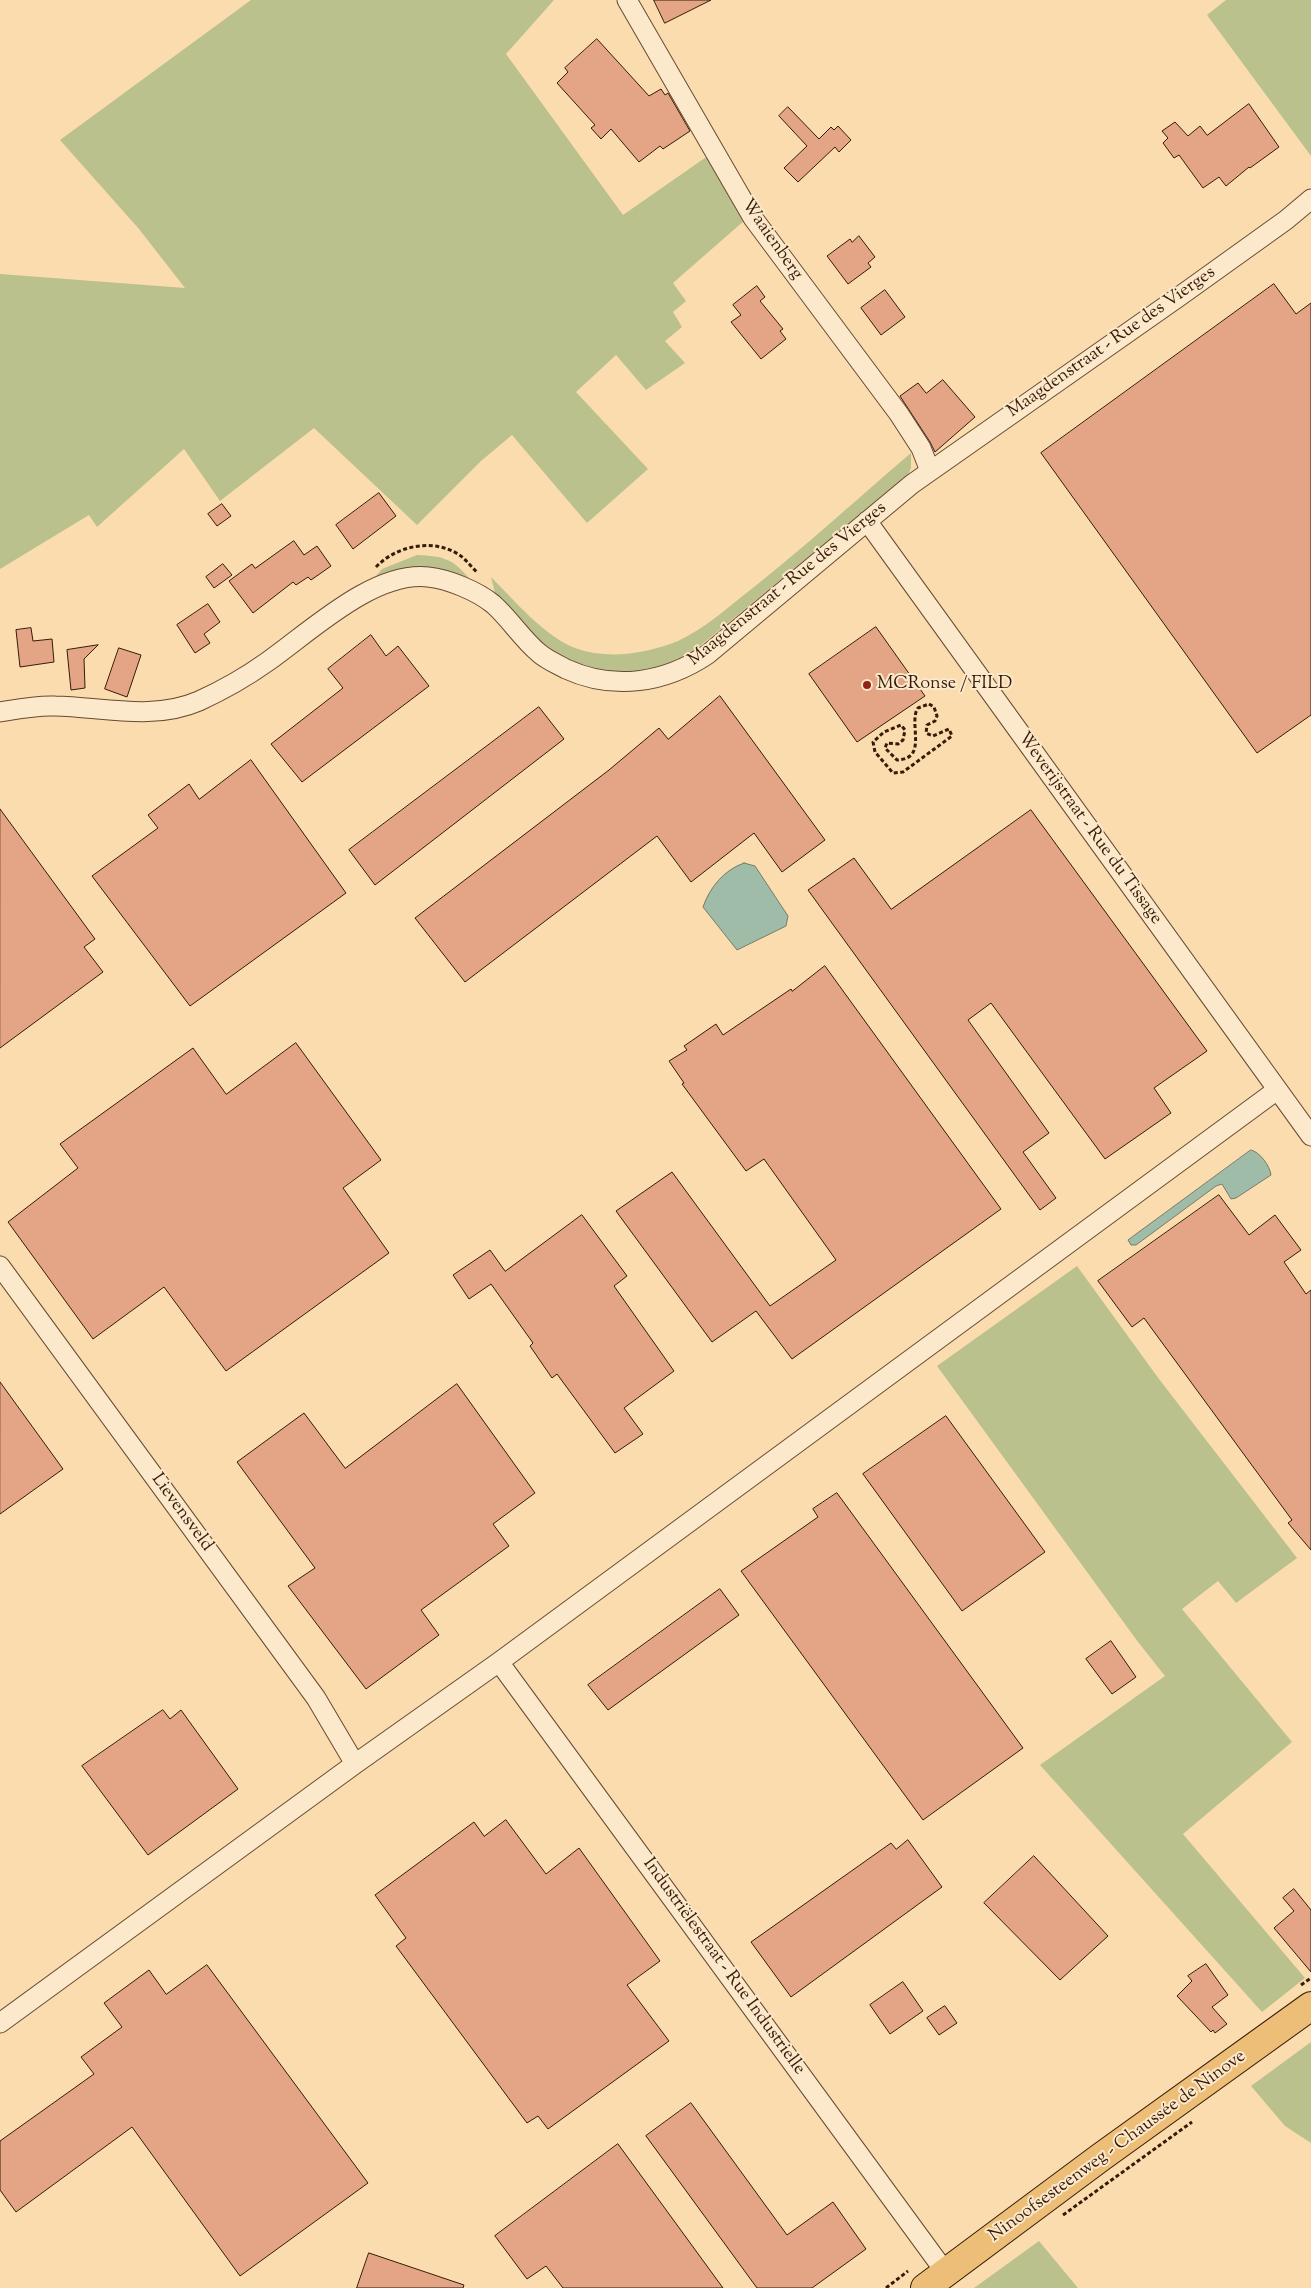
<!DOCTYPE html>
<meta charset="utf-8">
<style>
body{margin:0}
canvas{display:block;background:#fadcae}
</style>
<canvas width="1311" height="2288"></canvas>
<script>
const g = document.querySelector('canvas').getContext('2d');
g.lineJoin = 'round';
function paint(path, color) {
  g.fillStyle = color;
  g.fill(path, 'evenodd');
}
function trace(path, color, width, dash) {
  g.strokeStyle = color;
  g.lineWidth = width;
  g.lineCap = dash ? 'butt' : 'round';
  g.setLineDash(dash || []);
  g.stroke(path);
}
function write(font, color, halo, rows, align = 'center') {
  g.font = font + ' "Sorts Mill Goudy",serif';
  g.lineWidth = 4;
  g.setLineDash([]);
  g.textBaseline = 'middle';
  g.strokeStyle = halo;
  g.fillStyle = color;
  for (const [text, x, y, turn = 0] of rows) {
    g.save();
    g.translate(x, y);
    g.rotate((+turn || 0) * Math.PI / 180);
    g.textAlign = isNaN(turn) ? turn : align;
    if (halo) g.strokeText(text, 0, 0);
    g.fillText(text, 0, 0);
    g.restore();
  }
}
paint(new Path2D(`
 M251,0H554L506,54L623,215L712,153L745,220L673,283L686,301L673,312L682,327L665,341L685,363L646,390L616,355L576,392L648,469L587,523L512,435L481,461L417,525L314,428L220,501L184,449L97,527L89,515L0,569V274L185,288L139,229L60,140Z
 M1226,0H1311V156L1207,15Z
 M911,453V468L908,475L695,650L672,664L640,673L590,672L572,663L534,637L496,597L491,577C514,600 544,636 575,648C608,660 645,654 678,641C704,629 727,608 749,591C805,547 857,499 911,453Z
 M417,555C444,556 454,559 471,581L400,571L374,578L382,569Z
 M1077,1266L1159,1379L1297,1558L1236,1603L1218,1581L1182,1609L1292,1742L1183,1834L1305,1978L1262,2012L1040,1765L1165,1676L1138,1642L937,1366Z
 M1311,2042V2143L1285,2126L1251,2086Z
 M1039,2241L1078,2288H974Z`), '#bbc18d');
const water = new Path2D(`
 M744,863L755,866L788,916L786,926L737,950L703,907C710,887 724,870 744,863Z
 M1251,1150C1260,1152 1270,1166 1271,1175L1236,1198L1231,1199L1222,1184L1216,1186L1136,1245H1131L1128,1240L1132,1237Z`);
paint(water, '#9fbca8');
trace(water, '#757c68', 1);
const building = new Path2D(`
 M654,0H711L665,23Z
 M597,39L649,96L661,89L665,95L668,93L690,131L663,149L660,146L639,162L611,129L601,139L591,128L595,125L557,83L568,72L565,68Z
 M1249,104L1279,147L1250,168L1249,167L1226,186L1219,177L1203,188L1179,155L1174,158L1163,143L1168,138L1162,131L1175,122L1188,136L1200,126L1207,135Z
 M788,107L819,139L831,127L834,130L838,126L851,140L839,152L835,147L798,182L784,168L807,146L779,116Z
 M859,236L875,257L868,263L871,267L848,284L827,256L850,239L852,242Z
 M1274,284L1296,314L1311,303V715L1257,753L1041,453Z
 M757,286L765,297L760,301L783,329L780,331L786,339L761,359L731,322L741,315L733,305Z
 M885,290L905,317L881,335L861,308Z
 M943,380L975,417L935,452L930,442L900,396L918,383L926,393Z
 M379,493L396,516L353,549L336,525Z
 M222,504L231,516L217,526L208,514Z
 M294,541L304,555L317,546L331,566L311,580L308,577L296,585L293,582L253,613L229,581L252,564L255,568Z
 M223,564L232,575L214,588L206,577Z
 M208,604L220,622L204,634L210,643L195,653L177,625Z
 M876,627L925,696L857,742L809,674Z
 M31,628L33,641L52,639L54,662L20,667L16,630Z
 M371,635L386,656L398,646L429,686L302,782L271,744L343,688L328,669Z
 M98,645L84,659L85,688L71,690L67,650Z
 M119,648L141,655L127,697L105,689Z
 M720,696L825,840L782,872L754,833L691,882L657,836L465,982L415,918L609,770L659,728L668,739Z
 M539,707L564,739L375,885L349,850Z
 M251,760L346,893L190,1006L92,876L158,828L148,815L189,784L199,799Z
 M0,809L95,939L84,947L103,972L0,1048Z
 M1031,810L1207,1051L1154,1088L1171,1113L1105,1159L991,1003L968,1020L1049,1133L1023,1152L1056,1198L1040,1210L808,890L854,858L891,909Z
 M825,966L1001,1209L792,1359L756,1311L712,1342L616,1211L672,1172L770,1306L836,1260L764,1159L746,1171L682,1084L684,1083L669,1061L687,1050L684,1046L716,1024L723,1035L791,989L792,991Z
 M296,1043L381,1160L343,1188L389,1253L226,1371L164,1287L93,1339L8,1222L78,1168L60,1144L193,1048L226,1094Z
 M1219,1195L1249,1235L1275,1215L1301,1250L1284,1262L1306,1294L1311,1290V1550L1288,1523L1292,1520L1144,1318L1132,1327L1098,1281Z
 M582,1215L627,1276L614,1286L674,1371L624,1408L643,1434L615,1453L557,1374L552,1378L530,1346L533,1343L491,1284L469,1299L453,1275L490,1250L505,1271Z
 M0,1382L63,1469L0,1514Z
 M457,1384L535,1493L493,1524L509,1546L421,1610L439,1635L366,1689L288,1586L315,1568L237,1462L304,1413L345,1468Z
 M946,1416L1045,1552L962,1611L863,1474Z
 M837,1493L1023,1748L923,1820L741,1571L818,1517L813,1509Z
 M720,1589L739,1615L608,1710L588,1685Z
 M1111,1641L1136,1677L1112,1694L1086,1659Z
 M163,1710L170,1719L181,1710L238,1789L148,1855L82,1766Z
 M506,1820L546,1874L579,1848L660,1961L627,1985L669,2041L548,2129L538,2116L527,2123L396,1946L406,1938L375,1895L474,1822L484,1836Z
 M908,1840L942,1887L791,1997L751,1942L891,1843L896,1849Z
 M1034,1856L1108,1936L1060,1980L984,1903Z
 M1294,1889L1311,1910V1972L1274,1928L1294,1911L1283,1898Z
 M1206,1964L1228,1995L1212,2007L1227,2024L1215,2033L1213,2030L1211,2032L1177,1996L1192,1981L1188,1976Z
 M207,1965L368,2183L240,2276L132,2127L16,2212L0,2190V2141L94,2074L81,2057L122,2027L104,2003L149,1970L166,1994Z
 M903,1982L923,2011L890,2034L870,2005Z
 M945,2006L957,2023L939,2035L927,2018Z
 M691,2103L787,2235L833,2202L866,2249L812,2288H757L646,2136Z
 M618,2144L723,2288H563L546,2266L527,2279L495,2236Z
 M369,2253L464,2285L463,2288H357Z`);
paint(building, '#e3a586');
trace(building, '#361b08', 1);
const street = new Path2D(`
 M627,0L753,218L899,414L921,448L930,471
 M867,521L1311,1136
 M0,712C18,709 37,705 55,706C103,707 153,721 199,701C223,690 246,677 267,662C310,632 373,571 428,577C448,579 477,591 493,604C510,619 522,639 539,653C547,660 557,664 566,669C614,691 665,683 708,654L912,484L1180,296L1286,220L1311,199
 M0,1266L316,1698L355,1764
 M499,1662L946,2273
 M0,2023L355,1764L499,1662L1277,1090`);
const primary = new Path2D(`
 M925,2288L1101,2157L1311,2006`);
trace(street, '#674b32', 21);
trace(primary, '#361b08', 30);
trace(new Path2D(`
 M376,567C396,546 432,538 458,554C465,558 471,567 478,573
 M929,704L934,707L937,716L935,721L927,725L926,733L933,736L949,729L952,736L903,772L893,773L875,752L873,742L884,732L901,725L905,730L903,740L898,744L887,743L885,748L897,760C926,759 911,729 916,712L918,708Z
 M1301,1985L1311,1978
 M1063,2215L1192,2122
 M886,2288L908,2271`), '#361b08', 3, [4, 2.5]);
trace(street, '#fce8ca', 19);
trace(primary, '#edbe77', 28);
for (const [x, y, r, color] of [
 [867,685,5,"#8f2418"]
]) {
  const dot = new Path2D();
  dot.arc(x, y, r, 0, 2 * Math.PI);
  g.fillStyle = color;
  g.fill(dot);
  trace(dot, '#fce8ca', 2);
}
write('18px', '#361b08', '#fce8ca', [
 ["Waaienberg",771,240,55],
 ["Maagdenstraat - Rue des Vierges",1112,343,-35],
 ["Maagdenstraat - Rue des Vierges",788,585,-39],
 ["Weverijstraat - Rue du Tissage",1089,829,54],
 ["Lievensveld",181,1513,54],
 ["Industriëlestraat - Rue Industrielle",723,1967,54],
 ["Ninoofsesteenweg - Chaussée de Ninove",1118,2147,-36]
]);
write('18px', '#361b08', '#fce8ca', [
 ["MCRonse / FILD",877,685]
], 'left');
</script>
